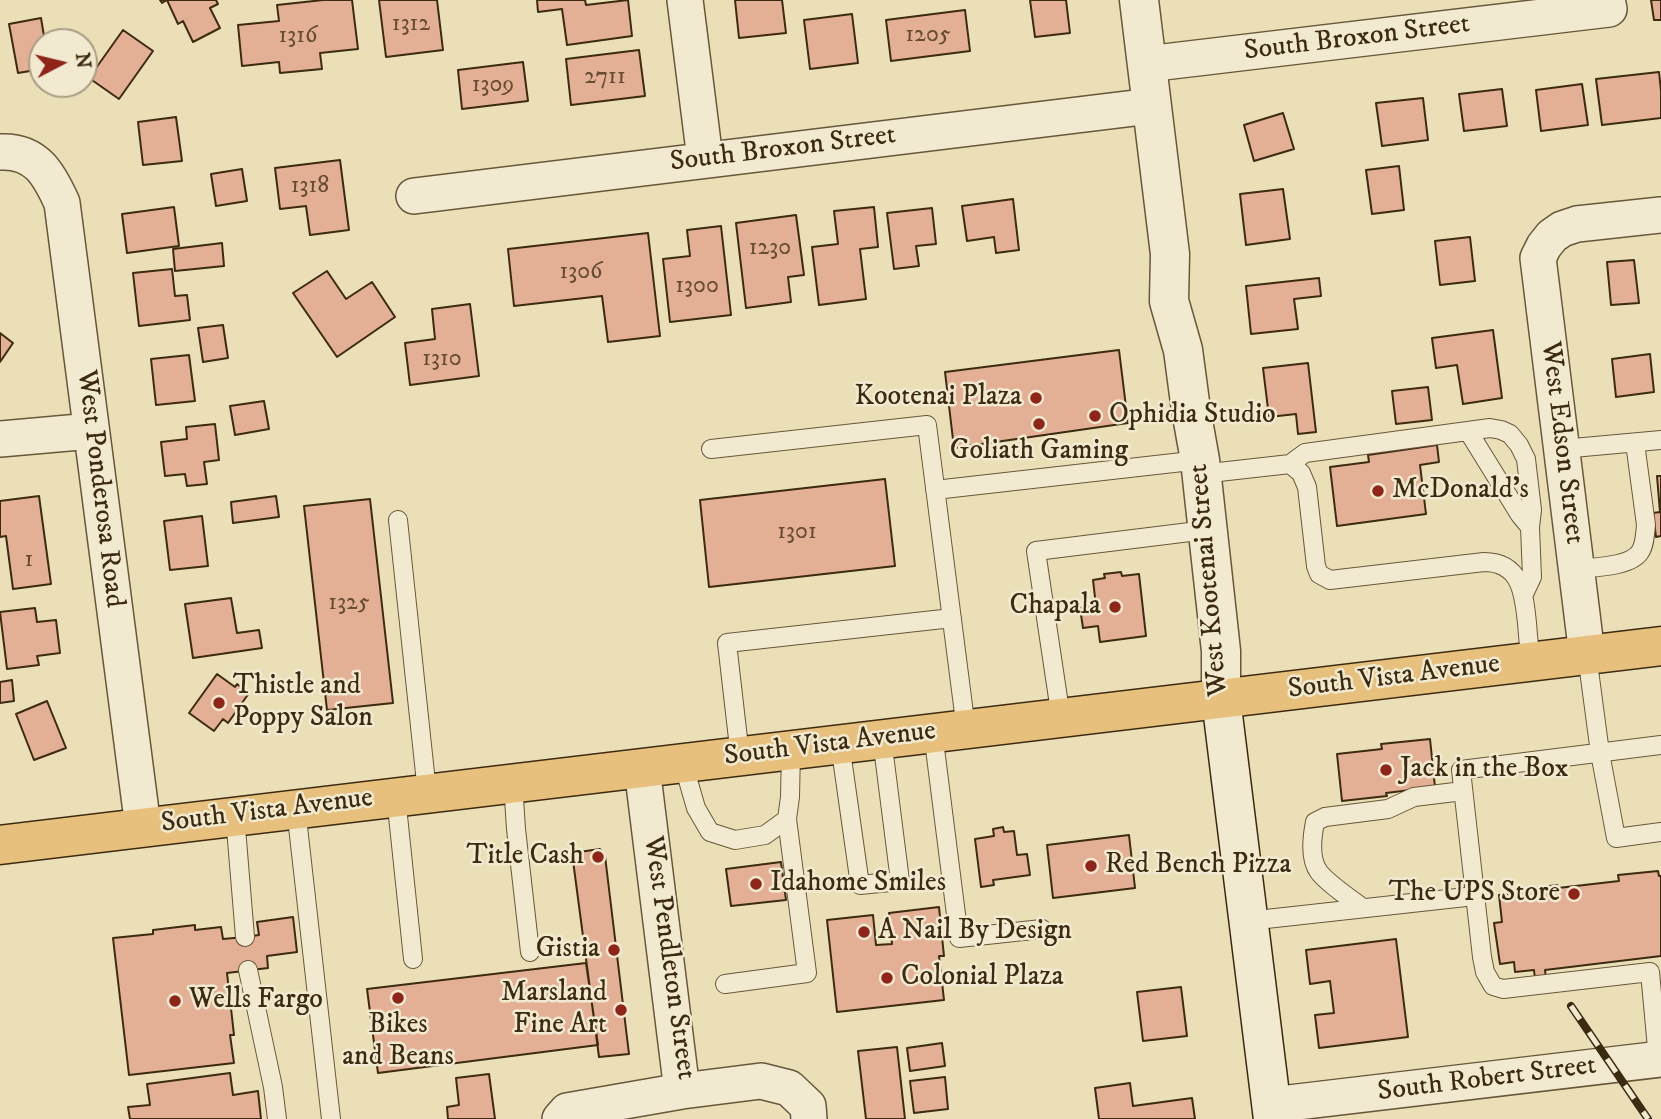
<!DOCTYPE html>
<style>
body{margin:0}
#map{position:relative;width:1661px;height:1119px;overflow:hidden;background:#ebdfb7;font-family:"IM FELL DW Pica",serif}
canvas{display:block}
.north{position:absolute;left:28px;top:28px;width:70px;height:70px;box-sizing:border-box;background:#f2ead0;border:2px solid #a99d84;border-radius:50%;rotate:83deg;font-size:19px;font-weight:700;line-height:28px;text-align:center;color:#3c2a11}
.north::after{content:'';display:block;margin:auto;width:24px;height:32px;background:#8f2418;clip-path:polygon(50% 0,100% 100%,50% 72%,0 100%)}
</style>
<div id="map">
<canvas width="1661" height="1119"></canvas>
<div class="north">N</div>
</div>
<script>
const g = document.querySelector('canvas').getContext('2d');
g.lineJoin = 'round';
function paint(path, color) {
  g.fillStyle = color;
  g.fill(path, 'evenodd');
}
function trace(path, color, width, dash) {
  g.strokeStyle = color;
  g.lineWidth = width;
  g.lineCap = dash ? 'butt' : 'round';
  g.setLineDash(dash || []);
  g.stroke(path);
}
function write(font, color, halo, rows, align = 'center') {
  g.font = font + ' "IM FELL DW Pica",serif';
  g.lineWidth = 5;
  g.setLineDash([]);
  g.textBaseline = 'middle';
  g.strokeStyle = halo;
  g.fillStyle = color;
  for (const [text, x, y, turn = 0] of rows) {
    g.save();
    g.translate(x, y);
    g.rotate((+turn || 0) * Math.PI / 180);
    g.textAlign = isNaN(turn) ? turn : align;
    if (halo) g.strokeText(text, 0, 0);
    g.fillText(text, 0, 0);
    g.restore();
  }
}
const building = new Path2D(`
 M160,0H216L218,4L210,8L220,28L193,42L183,21L178,24L167,0L162,3Z
 M323,0H352L358,49L320,53L322,69L280,73L279,62L242,66L238,25L279,21L277,5Z
 M379,0H437L443,50L386,57Z
 M537,0H585L586,5L628,0L632,36L567,45L562,9L538,12Z
 M735,0H782L786,33L739,38Z
 M1030,0H1066L1070,33L1035,37Z
 M1651,0H1661V20H1654Z
 M965,10L970,51L891,61L886,20Z
 M852,14L858,63L810,69L804,20Z
 M41,18L45,42H42V69L18,73L9,24Z
 M123,30L153,51L119,99L89,78Z
 M639,50L645,96L571,105L566,59Z
 M523,62L528,101L462,109L458,70Z
 M1659,72L1661,91V118L1602,125L1596,79Z
 M1582,84L1588,125L1541,131L1536,90Z
 M1502,89L1507,126L1464,131L1459,94Z
 M1423,98L1428,140L1382,146L1376,103Z
 M1283,113L1294,149L1254,161L1244,125Z
 M176,117L182,161L143,165L138,122Z
 M340,160L349,230L310,235L306,206L280,209L275,168Z
 M1399,166L1404,210L1372,214L1366,170Z
 M242,169L247,201L216,206L211,174Z
 M1283,189L1290,239L1246,245L1240,194Z
 M1013,199L1019,250L996,253L994,237L967,241L962,206Z
 M174,207L179,246L127,253L122,214Z
 M874,207L878,247L860,249L866,299L819,305L812,247L838,244L834,211Z
 M932,208L936,244L916,246L919,266L894,269L887,213Z
 M796,215L804,275L788,277L791,302L746,308L736,223Z
 M721,226L731,315L670,322L663,259L690,256L687,230Z
 M648,233L660,336L608,342L602,296L514,306L508,249Z
 M1470,237L1475,281L1440,285L1435,241Z
 M222,243L224,266L175,271L173,249Z
 M1634,260L1639,303L1611,305L1607,262Z
 M172,269L175,296L187,295L190,320L139,326L133,273Z
 M327,271L346,299L372,282L395,317L337,357L293,293Z
 M1319,278L1321,296L1294,299L1298,329L1251,334L1246,286Z
 M470,304L479,376L410,385L405,343L435,339L432,309Z
 M223,325L228,358L203,362L198,328Z
 M1493,330L1502,398L1463,404L1457,365L1436,368L1432,338Z
 M0,333L13,343L0,362Z
 M1119,350L1128,423L954,448L945,372Z
 M1650,354L1654,392L1616,397L1612,359Z
 M189,355L195,401L156,405L151,359Z
 M1308,363L1316,432L1298,434L1296,414L1269,417L1263,368Z
 M1428,387L1432,420L1396,424L1392,391Z
 M264,401L269,429L235,435L230,406Z
 M215,424L219,460L204,462L207,484L187,486L185,474L165,476L161,442L187,439L186,427Z
 M1437,445L1439,462L1420,465L1426,514L1337,526L1330,467L1369,462L1368,455Z
 M1657,476H1661V536L1656,537L1653,513L1660,512Z
 M885,479L895,566L709,587L700,500Z
 M39,496L51,584L13,589L6,536L0,537V501Z
 M276,496L279,517L233,523L231,502Z
 M370,499L393,703L327,710L304,506Z
 M202,516L208,566L170,570L164,521Z
 M1121,572L1122,576L1139,574L1146,636L1100,642L1098,626L1083,628L1080,608L1096,606L1093,580L1105,578L1104,574Z
 M231,598L237,633L259,630L262,648L193,658L185,604Z
 M35,608L37,622L56,620L60,653L37,656L39,665L7,669L0,612Z
 M217,674L235,687L237,684L249,693L228,723L223,719L214,731L189,713Z
 M12,680L14,701L0,703V682Z
 M47,701L66,748L34,760L16,714Z
 M1430,739L1435,787L1386,793L1387,796L1342,801L1337,754L1382,749L1381,744Z
 M1003,827L1004,832L1014,831L1017,855L1027,854L1030,875L993,880L994,885L981,887L975,839L994,836L993,829Z
 M1129,835L1135,888L1053,898L1047,845Z
 M600,849L605,856L629,1054L599,1057L572,853Z
 M781,862L786,900L731,906L726,869Z
 M1658,871L1659,876H1661V956L1545,970L1546,978L1535,979L1534,970L1515,972L1514,962L1500,964L1494,923L1502,922L1499,895L1520,893V890L1557,885L1558,888L1619,881L1618,875Z
 M939,907L944,956H939L944,1000L837,1012L827,920L873,915L876,945L892,944L889,913Z
 M293,917L297,952L267,956L268,968L227,973L234,1035H230L234,1063L129,1075L113,938L153,934V930L195,925V930L221,927L223,939L245,937L259,935L257,922Z
 M1396,939L1408,1037L1319,1048L1315,1015L1334,1013L1330,981L1310,984L1306,950Z
 M586,963L598,1045L378,1073L367,989Z
 M1181,987L1187,1036L1143,1041L1137,992Z
 M942,1043L945,1066L910,1071L907,1048Z
 M897,1047L905,1119H866L858,1051Z
 M230,1073L233,1095L258,1091L261,1119H130L128,1107L150,1105L147,1084Z
 M489,1074L495,1119H448L447,1107L459,1105L456,1078Z
 M945,1077L948,1109L914,1113L910,1081Z
 M1130,1083L1133,1106L1192,1098L1195,1119H1099L1095,1088Z`);
paint(building, '#e3b096');
trace(building, '#3c2a11', 2);
const service = new Path2D(`
 M1468,431L1520,515L1530,527
 M711,449L927,425L966,729
 M1562,449L1661,440
 M1290,464L1305,453L1490,428L1501,430L1510,434L1519,445L1526,459L1532,510L1530,527L1532,577L1524,594
 M1201,474L1290,464L1301,473L1307,487L1316,566L1319,574L1330,580L1484,562C1521,562 1524,594 1527,623C1528,636 1529,649 1531,662
 M935,490L1200,460
 M398,520L427,792
 M1577,569C1594,567 1630,567 1640,552C1645,545 1645,533 1646,525L1635,443
 M1587,655L1600,753L1616,838L1661,832
 M1061,718L1036,551L1206,530
 M933,733L959,938L1042,929
 M840,744L860,885L900,881L882,739
 M740,756L727,643L952,618
 M683,763L696,808L710,832L735,840L765,835L787,819L790,797L791,750
 M513,783L516,829L530,952
 M396,797L413,959
 M296,809L331,1119
 M235,816L245,937
 M1363,908C1351,899 1328,884 1319,872C1309,859 1312,837 1315,822L1325,817L1388,809L1414,797L1463,791
 M1248,921L1475,896
 M248,970L273,1087L277,1119
 M725,984L807,973L787,819
 M1658,1059L1650,972L1503,989L1493,986L1485,972L1482,957L1461,770L1661,745`);
const minor = new Path2D(`
 M685,0L705,159
 M1147,64L1609,9L1607,0
 M0,152C36,150 49,174 62,203L143,827
 M414,196L1151,106
 M0,439L91,431
 M1587,655L1538,258L1544,246L1552,236L1562,229L1577,224L1661,215
 M642,768L682,1091L761,1081L789,1088L808,1106L809,1119
 M1272,1105L1661,1059
 M560,1119L567,1111L682,1091`);
const tertiary = new Path2D(`
 M1139,0L1170,254L1169,301L1183,350L1191,410L1200,460L1221,651V699`);
const secondary = new Path2D(`
 M1221,699L1273,1119`);
const primary = new Path2D(`
 M0,845L1661,646`);
trace(service, '#68573a', 20);
trace(minor, '#68573a', 38);
trace(tertiary, '#68573a', 41);
trace(secondary, '#3c2a11', 41);
trace(primary, '#3c2a11', 41);
trace(service, '#f2ead0', 18);
trace(minor, '#f2ead0', 35);
trace(tertiary, '#f2ead0', 38);
trace(secondary, '#f2ead0', 38);
trace(primary, '#e6c07c', 38);
const rail = new Path2D(`
 M1571,1006L1648,1119`);
trace(rail, '#3c2a11', 8);
trace(rail, '#f2ead0', 5, [16]);
for (const [x, y, r, color] of [
 [1036,398,7,"#8f2418"],
 [1095,416,7,"#8f2418"],
 [1039,424,7,"#8f2418"],
 [1378,491,7,"#8f2418"],
 [1115,607,7,"#8f2418"],
 [219,703,7,"#8f2418"],
 [1386,770,7,"#8f2418"],
 [598,857,7,"#8f2418"],
 [1091,866,7,"#8f2418"],
 [756,884,7,"#8f2418"],
 [1574,894,7,"#8f2418"],
 [864,932,7,"#8f2418"],
 [614,950,7,"#8f2418"],
 [887,978,7,"#8f2418"],
 [398,998,7,"#8f2418"],
 [175,1001,7,"#8f2418"],
 [621,1010,7,"#8f2418"]
]) {
  const dot = new Path2D();
  dot.arc(x, y, r, 0, 2 * Math.PI);
  g.fillStyle = color;
  g.fill(dot);
  trace(dot, '#f2ead0', 2.5);
}
write('24px', '#664c32', null, [
 ["1312",411,25],
 ["1205",928,36],
 ["1316",298,37],
 ["2711",605,78],
 ["1309",493,86],
 ["1318",310,187],
 ["1230",770,249],
 ["1306",581,273],
 ["1300",697,287],
 ["1310",442,360],
 ["1301",797,533],
 ["1",29,561],
 ["1325",349,604]
]);
write('28px', '#3c2a11', '#f2ead0', [
 ["South Broxon Street",1357,39,-7],
 ["South Broxon Street",783,150,-7],
 ["West Edson Street",1561,443,83],
 ["West Ponderosa Road",99,489,83],
 ["West Kootenai Street",1210,580,-95],
 ["South Vista Avenue",1394,678,-7],
 ["South Vista Avenue",830,745,-7],
 ["South Vista Avenue",267,812,-7],
 ["West Pendleton Street",668,958,82],
 ["South Robert Street",1487,1080,-7]
]);
write('28px', '#3c2a11', '#f2ead0', [
 ["Kootenai Plaza",1022,398,"right"],
 ["Ophidia Studio",1109,416],
 ["Goliath Gaming",1039,452,"center"],
 ["McDonald's",1392,491],
 ["Chapala",1101,607,"right"],
 ["Thistle and",233,687],
 ["Poppy Salon",233,719],
 ["Jack in the Box",1400,770],
 ["Title Cash",584,857,"right"],
 ["Red Bench Pizza",1105,866],
 ["Idahome Smiles",770,884],
 ["The UPS Store",1560,894,"right"],
 ["A Nail By Design",878,932],
 ["Gistia",600,950,"right"],
 ["Colonial Plaza",901,978],
 ["Marsland",607,994,"right"],
 ["Fine Art",607,1026,"right"],
 ["Wells Fargo",189,1001],
 ["Bikes",398,1026,"center"],
 ["and Beans",398,1058,"center"]
], 'left');
</script>
